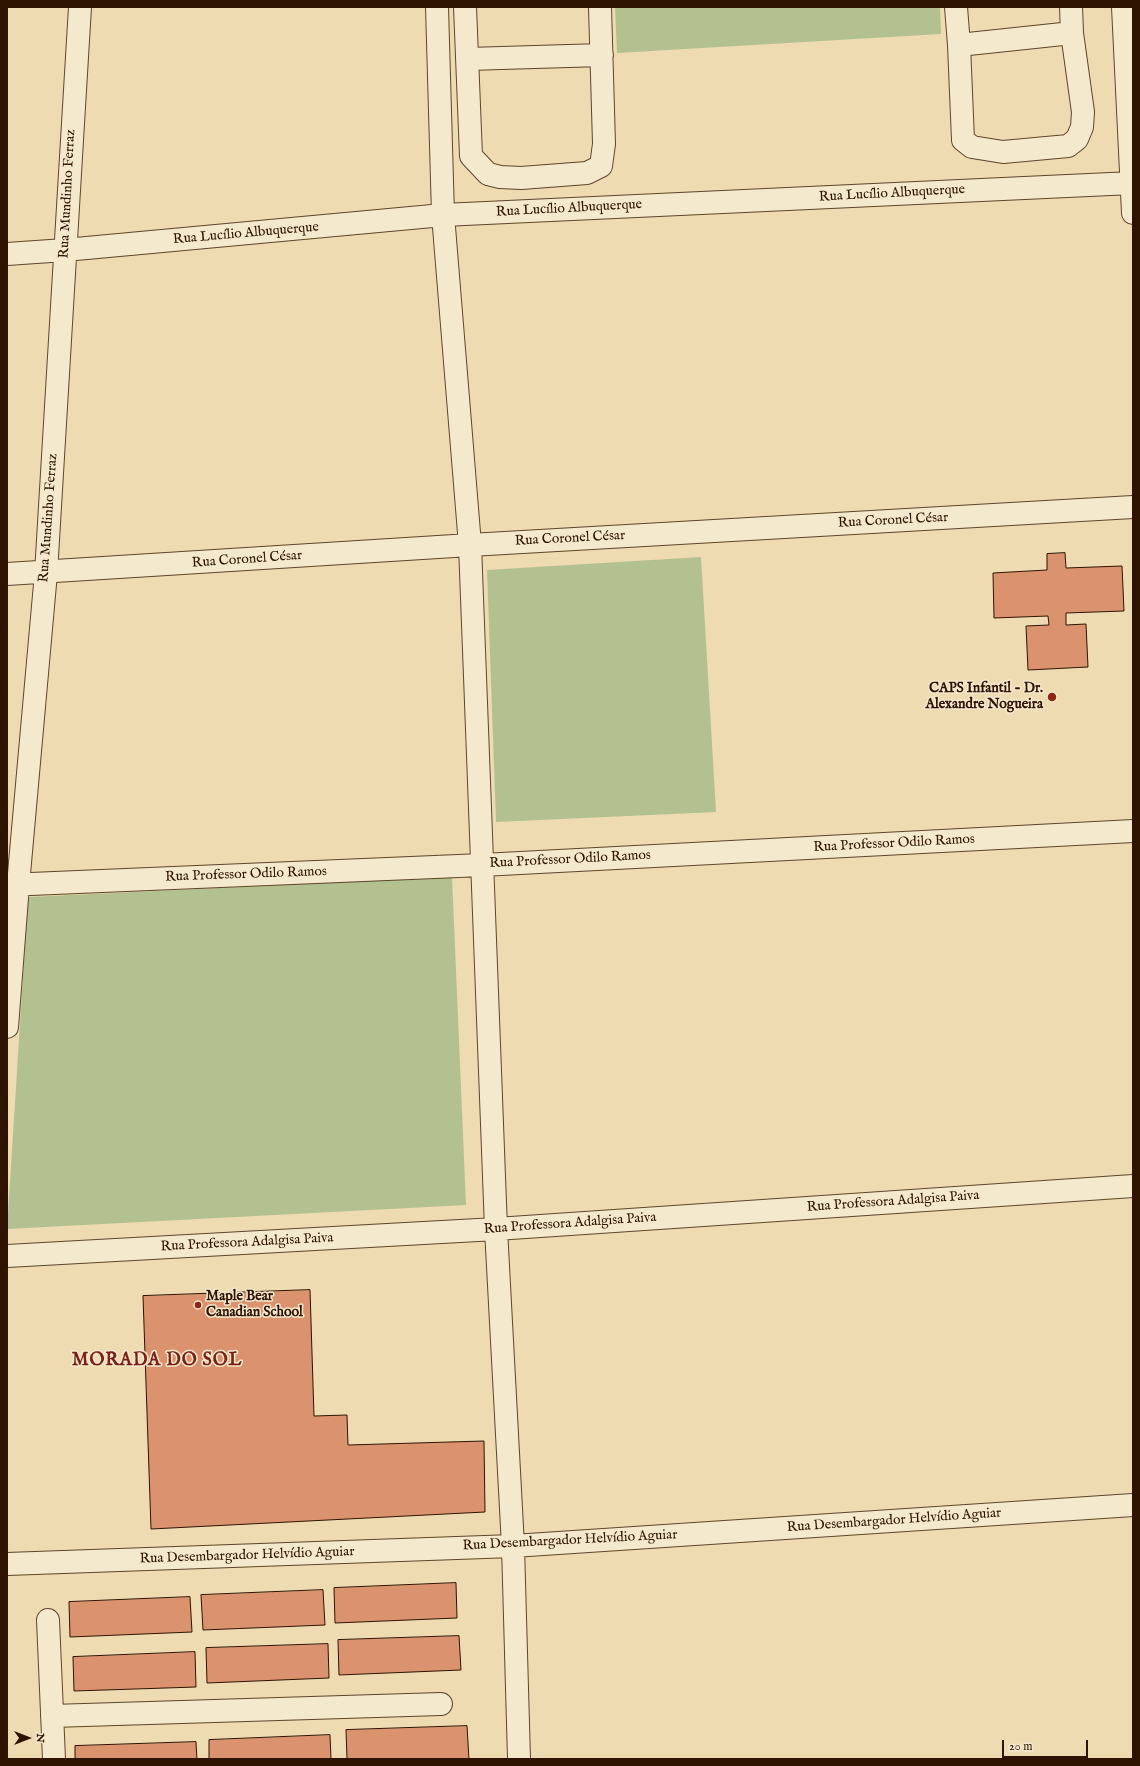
<!DOCTYPE html>
<meta charset="utf-8">
<style>
body{margin:0}
#map{position:relative;width:1140px;height:1766px;overflow:hidden;background:#eedbb2;font-family:"IM FELL English",serif}
canvas{display:block}
.frame{position:absolute;inset:0;border:8px solid #2e1300;pointer-events:none}
.north{position:absolute;left:8px;top:1718px;width:40px;height:40px;-webkit-text-stroke:3px #f4e8cd;paint-order:stroke;rotate:90deg;font-size:11px;font-weight:700;line-height:16px;text-align:center;color:#2e1300}
.north::after{content:'';display:block;margin:auto;width:14px;height:18px;background:#2e1300;clip-path:polygon(50% 0,100% 100%,50% 72%,0 100%)}
.scale{position:absolute;left:1002px;top:1740px;width:86px;height:18px;box-sizing:border-box;border:2px solid #2e1300;border-top:0;padding-left:5px;font-size:12px;line-height:14px;white-space:nowrap;color:#2e1300;-webkit-text-stroke:3px #f4e8cd;paint-order:stroke}
</style>
<div id="map">
<canvas width="1140" height="1766"></canvas>
<div class="frame"></div>
<div class="north">N</div>
<div class="scale">20 m</div>
</div>
<script>
const g = document.querySelector('canvas').getContext('2d');
g.lineJoin = 'round';
function paint(path, color) {
  g.fillStyle = color;
  g.fill(path, 'evenodd');
}
function trace(path, color, width, dash) {
  g.strokeStyle = color;
  g.lineWidth = width;
  g.lineCap = dash ? 'butt' : 'round';
  g.setLineDash(dash || []);
  g.stroke(path);
}
function write(font, color, halo, rows, align = 'center') {
  g.font = font + ' "IM FELL English",serif';
  g.lineWidth = 3;
  g.setLineDash([]);
  g.textBaseline = 'middle';
  g.strokeStyle = halo;
  g.fillStyle = color;
  for (const [text, x, y, turn = 0] of rows) {
    g.save();
    g.translate(x, y);
    g.rotate((+turn || 0) * Math.PI / 180);
    g.textAlign = isNaN(turn) ? turn : align;
    if (halo) g.strokeText(text, 0, 0);
    g.fillText(text, 0, 0);
    g.restore();
  }
}
paint(new Path2D(`
 M615,7H940L941,34L617,53Z
 M701,557L716,812L496,822L487,570Z
 M452,877L466,1205L7,1229L28,897Z`), '#b3c190');
const building = new Path2D(`
 M1065,553L1066,568L1122,566L1124,611L1066,613V625L1086,624L1088,667L1028,670L1026,626L1049,625L1048,616L994,618L993,573L1047,570V554Z
 M310,1290L314,1416L347,1415L348,1445L484,1441L485,1512L151,1529L143,1296Z
 M456,1583L457,1618L335,1623L334,1588Z
 M323,1590L325,1625L203,1630L201,1595Z
 M190,1597L192,1632L70,1637L69,1602Z
 M459,1636L461,1670L339,1675L338,1640Z
 M328,1644L329,1678L207,1683L206,1648Z
 M195,1652L196,1687L74,1691L73,1657Z
 M467,1726L469,1759H347L346,1730Z
 M330,1735L331,1759H209V1740Z
 M196,1742L197,1759H75V1746Z`);
paint(building, '#da926f');
trace(building, '#2e1300', 1);
const minor = new Path2D(`
 M437,7L443,215L470,545L496,1229L513,1546L519,1759
 M465,7L471,156L488,174L500,177L521,178L587,173L601,166L604,144L600,7
 M956,7L959,45L963,140L972,147L1003,152L1068,146L1077,139L1082,127L1083,112L1072,33L1071,7
 M1123,7L1133,213
 M959,45L1072,33
 M468,59L602,55
 M7,254L65,250L443,215L1132,183
 M7,574L470,545L1133,507
 M7,885L482,865L1133,831
 M7,1027L18,885L46,573L80,7
 M7,1256L496,1229L1133,1186
 M7,1564L513,1546L1133,1505
 M48,1620L54,1759
 M52,1716L441,1704`);
trace(minor, '#5e452c', 24);
trace(minor, '#f4e8cd', 22);
for (const [x, y, r, color] of [
 [1052,697,5,"#8f2418"],
 [198,1305,4,"#8f2418"]
]) {
  const dot = new Path2D();
  dot.arc(x, y, r, 0, 2 * Math.PI);
  g.fillStyle = color;
  g.fill(dot);
  trace(dot, '#f4e8cd', 1.5);
}
write('14px', '#2e1300', '#f4e8cd', [
 ["Rua Mundinho Ferraz",68,194,-87],
 ["Rua Lucílio Albuquerque",892,194,-3],
 ["Rua Lucílio Albuquerque",569,209,-3],
 ["Rua Lucílio Albuquerque",246,234,-5],
 ["Rua Mundinho Ferraz",49,518,-86],
 ["Rua Coronel César",893,521,-3],
 ["Rua Coronel César",570,539,-3],
 ["Rua Coronel César",247,560,-4],
 ["Rua Professor Odilo Ramos",894,844,-3],
 ["Rua Professor Odilo Ramos",570,860,-3],
 ["Rua Professor Odilo Ramos",246,875,-2],
 ["Rua Professora Adalgisa Paiva",893,1202,-4],
 ["Rua Professora Adalgisa Paiva",570,1224,-4],
 ["Rua Professora Adalgisa Paiva",247,1243,-3],
 ["Rua Desembargador Helvídio Aguiar",894,1521,-4],
 ["Rua Desembargador Helvídio Aguiar",570,1541,-3],
 ["Rua Desembargador Helvídio Aguiar",247,1556,-2]
]);
write('bold 14px', '#2e1300', '#f4e8cd', [
 ["CAPS Infantil - Dr.",1043,689],
 ["Alexandre Nogueira",1043,705],
 ["Maple Bear",206,1297,"left"],
 ["Canadian School",206,1313,"left"]
], 'right');
g.letterSpacing = '1px';
write('bold 18px', '#7a1f14', '#f4e8cd', [
 ["MORADA DO SOL",157,1361]
]);
g.letterSpacing = '0px';
</script>
